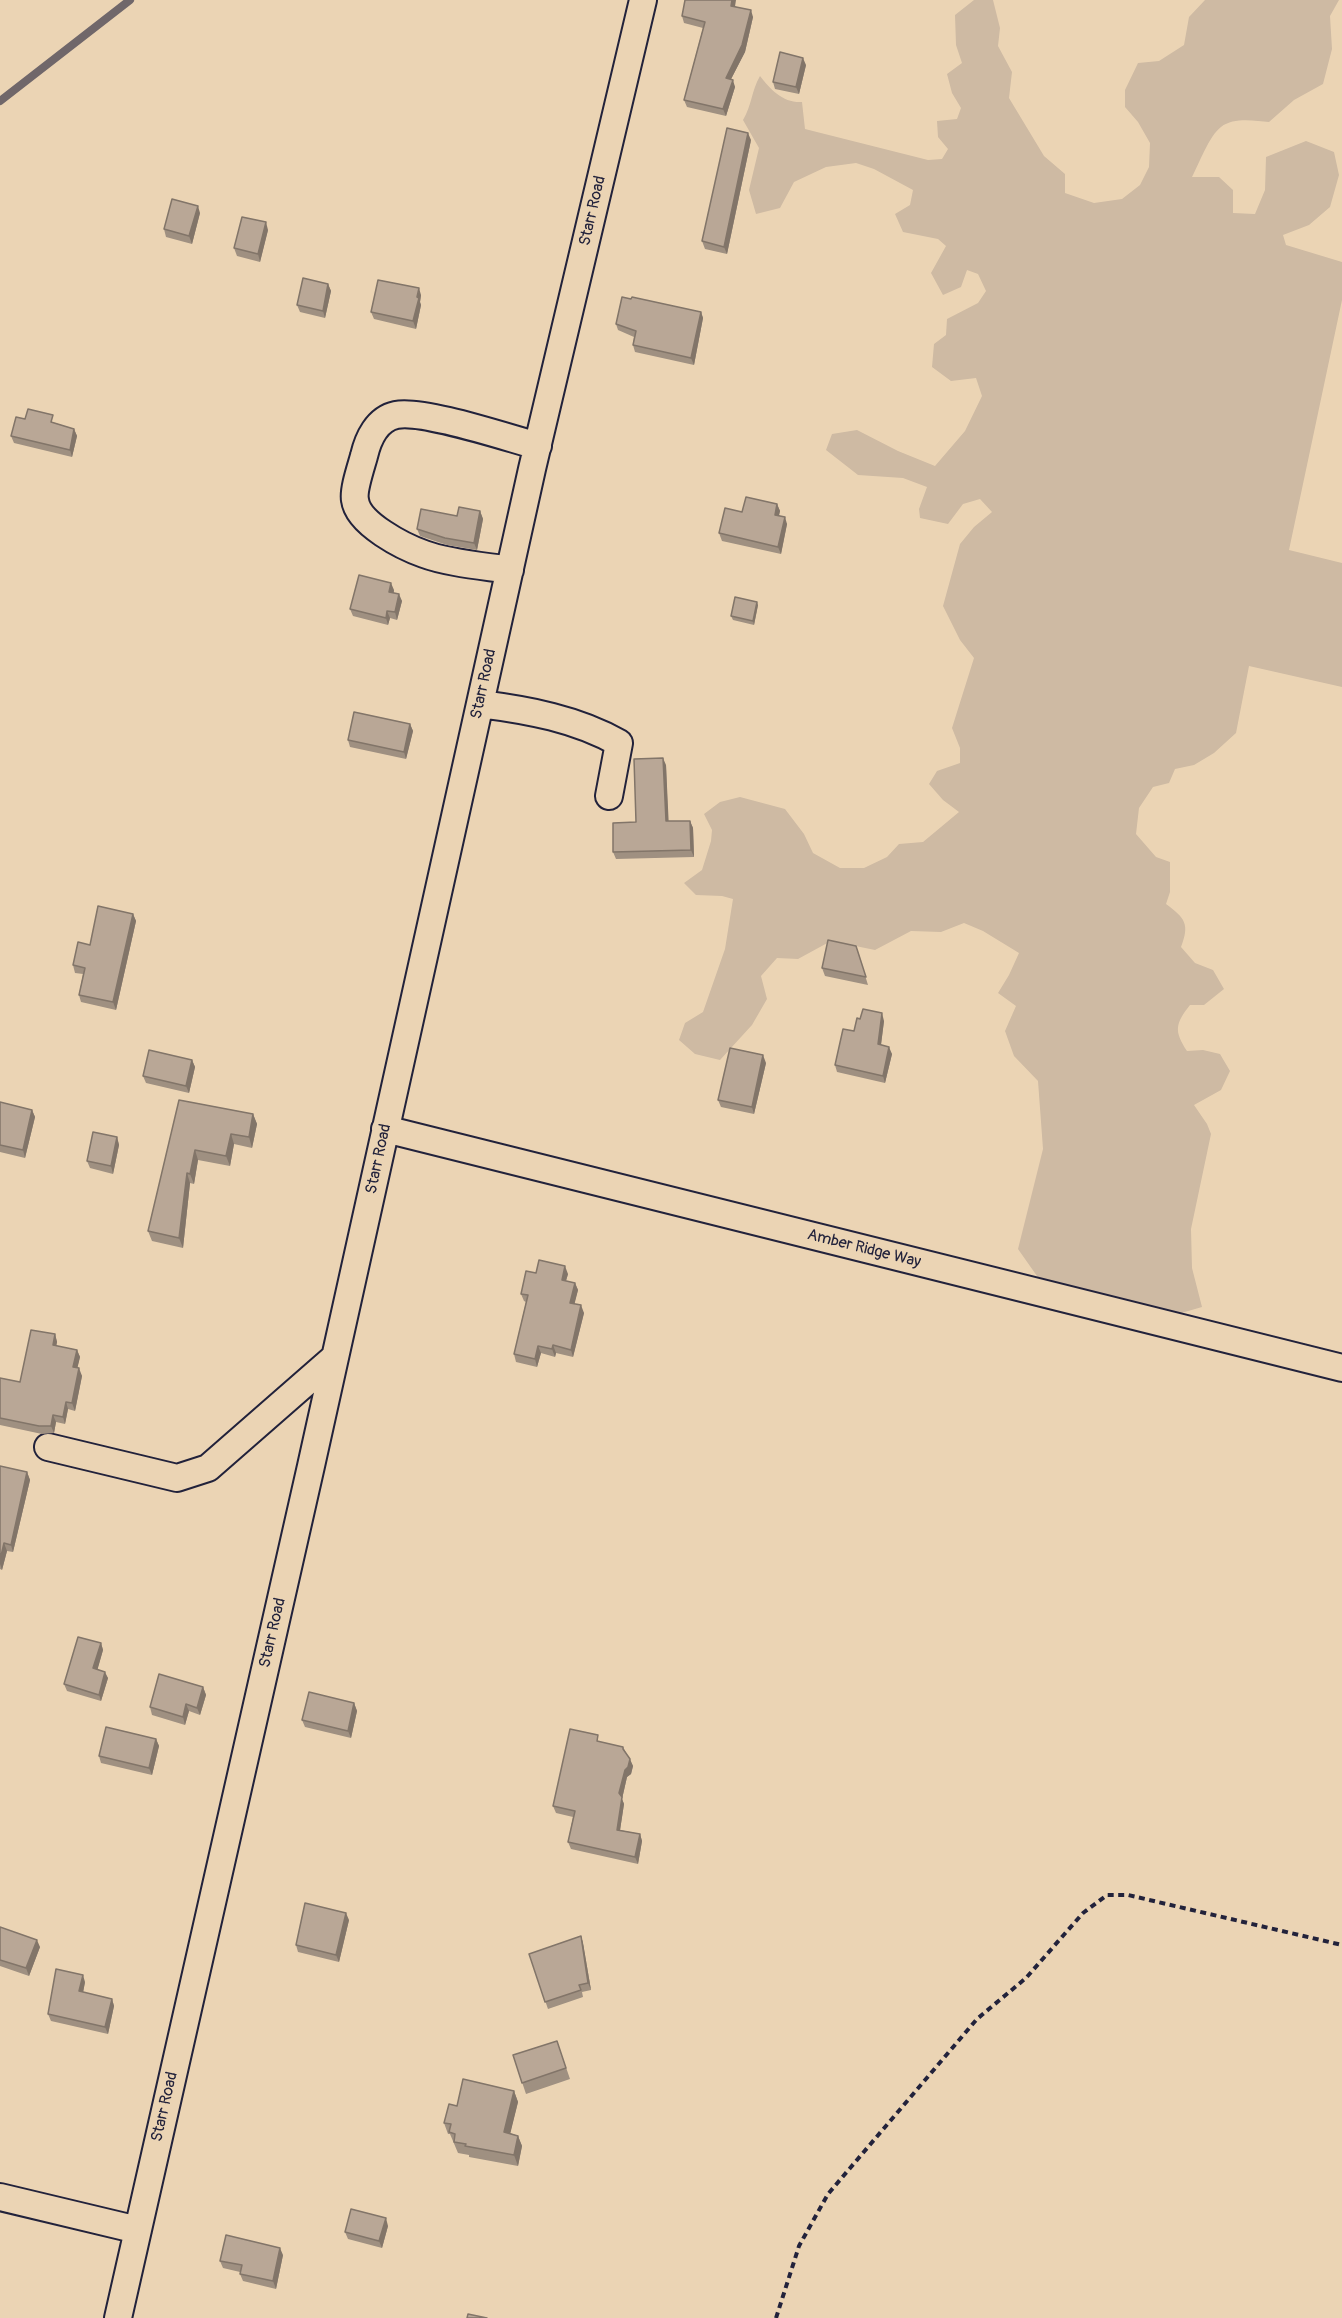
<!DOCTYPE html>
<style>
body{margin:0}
canvas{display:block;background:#ebd4b4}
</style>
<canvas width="1342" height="2318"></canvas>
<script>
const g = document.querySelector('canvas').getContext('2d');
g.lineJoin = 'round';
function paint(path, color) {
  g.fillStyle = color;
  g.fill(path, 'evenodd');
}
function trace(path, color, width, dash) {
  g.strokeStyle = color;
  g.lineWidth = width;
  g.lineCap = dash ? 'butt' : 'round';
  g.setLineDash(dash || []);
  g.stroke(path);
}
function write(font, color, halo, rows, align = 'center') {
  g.font = font + ' Pangolin,sans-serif';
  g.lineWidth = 4.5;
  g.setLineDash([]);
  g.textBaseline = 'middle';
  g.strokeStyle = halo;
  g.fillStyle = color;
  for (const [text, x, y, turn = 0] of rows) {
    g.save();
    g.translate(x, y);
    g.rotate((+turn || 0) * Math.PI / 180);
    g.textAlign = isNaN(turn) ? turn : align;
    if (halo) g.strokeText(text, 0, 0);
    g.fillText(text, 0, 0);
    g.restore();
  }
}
paint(new Path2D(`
 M974,0H993L1000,28L998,46L1012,72L1009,98L1044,156L1065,174V193L1094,203L1122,199L1140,185L1149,167L1150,143L1138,122L1125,107V90L1138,63L1159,61L1184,45L1189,17L1205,0H1339L1330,16L1332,49L1323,84L1294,100L1269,122C1255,121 1234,117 1221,127C1209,136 1199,164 1192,177H1219L1233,190V213L1255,214L1265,190L1266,157L1306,141L1334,152L1339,175L1330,207L1309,225L1283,235L1286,245L1342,262V300L1289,550L1342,563V687L1249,666L1236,733L1214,753L1194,765L1175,769L1169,783L1153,787L1139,808L1136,834L1156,857L1170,862V892L1166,904C1185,918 1190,924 1181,947L1195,963L1213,970L1224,989L1204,1005H1190C1175,1024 1174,1031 1187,1051L1203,1050L1220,1054L1230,1071L1221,1090L1194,1105L1207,1124L1211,1134L1191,1229L1192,1268L1202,1307L1171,1316L1044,1286L1018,1249L1043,1149L1038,1081L1014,1056L1005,1031L1016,1006L998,993L1009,975L1019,953L983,931L964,923L941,932L911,931L875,950L831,941L798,959L777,958L761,976L767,999L752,1025L720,1060L695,1054L679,1040L685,1023L703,1012L725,949L733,899L722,896L696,895L684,883L702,870L711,841L712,830L704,814L720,802L740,797L785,809L804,834L813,853L840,868H864L887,857L899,844L923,842L959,812L943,800L929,784L937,771L960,763V748L952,728L974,658L960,640L943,606L960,544L974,527L992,512L980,499L963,504L948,524L920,518L919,509L927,487L903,478L858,475L826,450L832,434L857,430L898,451L935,466L965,431L982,396L976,378L951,381L932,367L934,344L946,335L947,319L978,303L986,291L978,274L967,270L961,287L943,295L931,273L946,246L938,239L903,232L895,214L910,205L913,190L874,169L856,163L826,167L794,182L780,208L756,214L749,190L759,148L743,120C752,105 751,92 760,76C771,90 783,103 802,102L805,129L928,160L942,159L948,149L938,137L937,121L957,119L961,108L952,93L947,74L962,63L956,45L955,15Z`), '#cebaa3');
trace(new Path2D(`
 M0,101L130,0`), '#70676a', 8);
const minor = new Path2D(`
 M510,570C484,566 448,563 424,554C404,547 358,524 355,500C353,490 361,467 364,456C368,439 377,419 396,415C422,409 508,438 538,446
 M480,704C528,710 577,719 619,743L609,796
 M385,1129L1342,1368
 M48,1447L177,1478L208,1468L335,1357
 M0,2197L138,2230
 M118,2318L311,1466L532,469L643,0`);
trace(minor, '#22223b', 30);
trace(new Path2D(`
 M776,2318L799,2246L828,2194L977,2019L1026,1978L1083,1913L1107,1895H1128L1342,1945`), '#22223b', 4, [6, 4.5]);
trace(minor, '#ebd4b4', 26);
paint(new Path2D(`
 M735,6L753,17L745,52L731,79L735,87L726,116L687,107L684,100L703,28L684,23L682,16Z
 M806,65L799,94L775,89L773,82Z
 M751,140L727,254L705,249L702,241Z
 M200,213L192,244L166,237L164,229Z
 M268,230L260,262L237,256L234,248Z
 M328,284L331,291L325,318L300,312L297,305Z
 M421,295L420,302L421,305L416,329L374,319L371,312Z
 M701,312L703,318L694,365L635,352L633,345L634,337L618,330L616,324Z
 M25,419L55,423L74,429L77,436L72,457L14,443L11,436Z
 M777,504L780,511L779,516L787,524L781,554L722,541L719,533L742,512Z
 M480,511L483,519L477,550L447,545L420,536L417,529L457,516Z
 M394,590V593L402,601L397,620L390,618L388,625L353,616L350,609Z
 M758,605L754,625L733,620L731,616Z
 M410,724L413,731L406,759L350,747L348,740Z
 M666,765L668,821H690L693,828L694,857L616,859L613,852L636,822Z
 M133,914L136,921L116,1010L81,1002L79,995L83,974L75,973L73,965L90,945Z
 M856,946L868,985L825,976L822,968Z
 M860,1019L884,1021L881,1045L892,1054L885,1083L837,1072L835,1065Z
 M192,1060L195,1067L189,1093L146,1083L143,1076Z
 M766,1063L754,1114L721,1107L718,1100Z
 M179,1100L253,1114L257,1124L252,1148L234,1144L230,1166L198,1160L194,1184L190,1183L183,1248L152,1241L148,1231Z
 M0,1102L32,1110L35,1117L25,1158L0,1152Z
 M117,1137L119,1145L113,1174L90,1168L87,1161Z
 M536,1273L568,1274L566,1281L575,1283L578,1290L574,1304L584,1313L573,1357L556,1353L555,1357L541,1353L537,1367L516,1362L514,1354L526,1302L524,1301L521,1294Z
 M55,1334L57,1342L56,1346L77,1350L80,1357L77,1368L82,1376L75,1411L68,1409L65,1424L56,1422L54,1433L42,1434L0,1425V1378L20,1382Z
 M0,1466L27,1472L30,1480L13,1552L7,1551L2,1570L0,1569Z
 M101,1643L103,1650L97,1670L108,1678L101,1701L67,1691L64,1684Z
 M203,1687L206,1695L200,1715L189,1711L185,1725L152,1715L150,1707Z
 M354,1703L357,1711L351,1738L305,1727L302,1720Z
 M156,1739L159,1746L152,1775L101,1763L99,1756Z
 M600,1742L623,1747L633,1766L631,1774L627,1777L622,1799L624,1804L620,1830L640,1834L642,1841L638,1864L571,1849L568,1842L573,1817L556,1813L553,1806Z
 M349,1920L339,1962L298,1952L296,1945Z
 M0,1927L40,1947L29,1976L0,1966Z
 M581,1936L583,1943L591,1990L582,1992L583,1997L548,2009L529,1954Z
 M85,1982L83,1992L112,1999L114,2006L108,2034L51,2021L48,2014Z
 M557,2041L570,2079L526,2094L513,2055Z
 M514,2091L518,2102L510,2133L518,2136L522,2146L518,2166L469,2157V2155L458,2153L450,2134H448L444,2123L457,2106Z
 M388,2226L382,2248L348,2239L345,2232Z
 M283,2255L276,2289L243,2281L240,2274V2272L223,2268L220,2261Z`), '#9f9081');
paint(new Path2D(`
 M732,0H736L734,13L731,6Z
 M751,10L753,17L745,52L728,85L726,78Z
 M803,58L806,65L799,94L796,87Z
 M733,80L735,87L726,116L723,109Z
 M748,133L751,140L727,254L724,247Z
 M198,206L200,213L192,244L189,236Z
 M266,222L268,230L260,262L258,254Z
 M328,284L331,291L325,318L323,311Z
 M419,288L421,295L420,302L421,305L416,329L413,321Z
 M701,312L703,318L694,365L691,358Z
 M74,429L77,436L72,457L70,450Z
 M777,504L780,511L777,522L775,515Z
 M480,511L483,519L477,550L474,543Z
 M785,517L787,524L781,554L778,547Z
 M391,583L394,590L392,599L389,592Z
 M399,594L402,601L397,620L395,612Z
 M757,602L758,605L754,625L753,621Z
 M387,611L390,618L388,625L386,618Z
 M410,724L413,731L406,759L404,752Z
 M663,758L666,765L669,829L666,821Z
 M690,821L693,828L694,857L691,850Z
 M133,914L136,921L116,1010L113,1002Z
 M882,1013L884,1021L880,1052L878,1044Z
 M889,1047L892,1054L885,1083L883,1076Z
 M763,1055L766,1063L754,1114L752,1107Z
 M192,1060L195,1067L189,1093L186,1086Z
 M32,1110L35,1117L25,1158L23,1150Z
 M253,1114L257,1124L252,1148L249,1137Z
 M231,1134L234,1144L230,1166L226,1156Z
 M117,1137L119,1145L113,1174L111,1166Z
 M195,1150L198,1160L194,1184L190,1174Z
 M187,1173L190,1183L183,1248L179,1238Z
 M565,1266L568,1274L564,1287L562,1280Z
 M575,1283L578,1290L573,1310L570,1303Z
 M581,1305L584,1313L573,1357L571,1350Z
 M55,1334L57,1342L55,1352L53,1345Z
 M553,1345L556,1353L555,1357L552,1349Z
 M538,1346L541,1353L537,1367L535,1359Z
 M77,1350L80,1357L76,1374L73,1367Z
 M79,1368L82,1376L75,1411L72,1403Z
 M66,1402L68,1409L65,1424L63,1417Z
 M53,1415L56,1422L54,1433L51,1426Z
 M27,1472L30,1480L13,1552L11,1545Z
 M4,1543L7,1551L2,1570L0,1564V1560Z
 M101,1643L103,1650L96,1675L93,1668Z
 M105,1672L108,1678L101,1701L99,1695Z
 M203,1687L206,1695L200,1715L197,1708Z
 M354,1703L357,1711L351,1738L348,1731Z
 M186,1704L189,1711L185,1725L183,1717Z
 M156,1739L159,1746L152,1775L149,1768Z
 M630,1759L633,1766L631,1774L627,1777L622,1799L624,1804L619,1837L617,1830L619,1793L625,1770Z
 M640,1834L642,1841L638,1864L635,1857Z
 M346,1913L349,1920L339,1962L336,1955Z
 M581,1936L583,1943L591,1990L588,1983Z
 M37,1940L40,1947L29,1976L26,1968Z
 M83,1975L85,1982L82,1998L79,1991Z
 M112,1999L114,2006L108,2034L105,2027Z
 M514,2091L518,2102L508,2143L504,2132Z
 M518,2136L522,2146L518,2166L514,2155Z
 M386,2218L388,2226L382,2248L379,2241Z
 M280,2248L283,2255L276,2289L273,2281Z`), '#827569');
const building = new Path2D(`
 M685,0H732L731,6L751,10L742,45L726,78L733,80L723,109L684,100L705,22L682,16Z
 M780,52L803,58L796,87L773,82Z
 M727,128L748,133L724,247L702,241Z
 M172,199L198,206L189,236L164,229Z
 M242,217L266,222L258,254L234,248Z
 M303,278L328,284L323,311L297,305Z
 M378,280L419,288L417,297L419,298L413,321L371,312Z
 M622,297L631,299L632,297L701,312L691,358L633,345L636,331L616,324Z
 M28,409L53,415L51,422L74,429L70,450L11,436L16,417L25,419Z
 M746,497L777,504L775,515L785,517L778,547L719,533L725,508L742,512Z
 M459,507L480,511L474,543L445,538L417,529L421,509L457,516Z
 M359,575L391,583L389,592L399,594L395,612L387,611L386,618L350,609Z
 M735,597L757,602L753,621L731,616Z
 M354,712L410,724L404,752L348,740Z
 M663,758L666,821H690L691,850L613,852V823L636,822L634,759Z
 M98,906L133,914L113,1002L79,995L85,968L73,965L78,942L90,945Z
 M828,940L856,946L866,977L822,968Z
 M863,1009L882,1013L878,1044L889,1047L883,1076L835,1065L843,1029L854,1031L857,1018L860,1019Z
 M730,1048L763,1055L752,1107L718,1100Z
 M149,1050L192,1060L186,1086L143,1076Z
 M179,1100L253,1114L249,1137L231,1134L226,1156L195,1150L190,1174L187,1173L179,1238L148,1231Z
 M0,1102L32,1110L23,1150L0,1145Z
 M93,1132L117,1137L111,1166L87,1161Z
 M539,1260L565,1266L562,1280L575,1283L570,1303L581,1305L571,1350L553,1345L552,1349L538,1346L535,1359L514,1354L528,1295L521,1294L526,1271L536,1273Z
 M31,1330L55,1334L53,1345L77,1350L73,1367L79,1368L72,1403L66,1402L63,1417L53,1415L51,1426H39L0,1418V1378L20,1382Z
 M0,1466L27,1472L11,1545L4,1543L0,1560Z
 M78,1637L101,1643L93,1668L105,1672L99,1695L64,1684Z
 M159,1674L203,1687L197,1708L186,1704L183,1717L150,1707Z
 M309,1692L354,1703L348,1731L302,1720Z
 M106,1727L156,1739L149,1768L99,1756Z
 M570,1729L598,1735L597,1741L623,1747V1749L630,1759L628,1767L625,1770L619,1793L622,1797L617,1830L640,1834L635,1857L568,1842L575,1811L553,1806Z
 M305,1903L346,1913L336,1955L296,1945Z
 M0,1927L37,1940L26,1968L0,1960Z
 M581,1936L588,1983L579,1985L581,1990L545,2002L529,1954Z
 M56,1969L83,1975L79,1991L112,1999L105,2027L48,2014Z
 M557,2041L566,2068L522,2083L513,2055Z
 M463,2079L514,2091L504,2132L518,2136L514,2155L465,2146L466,2144L454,2142L455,2134L449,2132L451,2124L444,2123L449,2104L457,2106Z
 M351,2209L386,2218L379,2241L345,2232Z
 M226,2235L280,2248L273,2281L240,2274L242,2265L220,2261Z
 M468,2314L487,2318H467Z`);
paint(building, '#b9a796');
trace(building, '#827569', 1.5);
write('16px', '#22223b', '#ebd4b4', [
 ["Starr Road",593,211,-77],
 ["Starr Road",484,684,-78],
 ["Starr Road",379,1159,-78],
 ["Amber Ridge Way",864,1249,14],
 ["Starr Road",273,1633,-77],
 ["Starr Road",165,2107,-77]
]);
</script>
